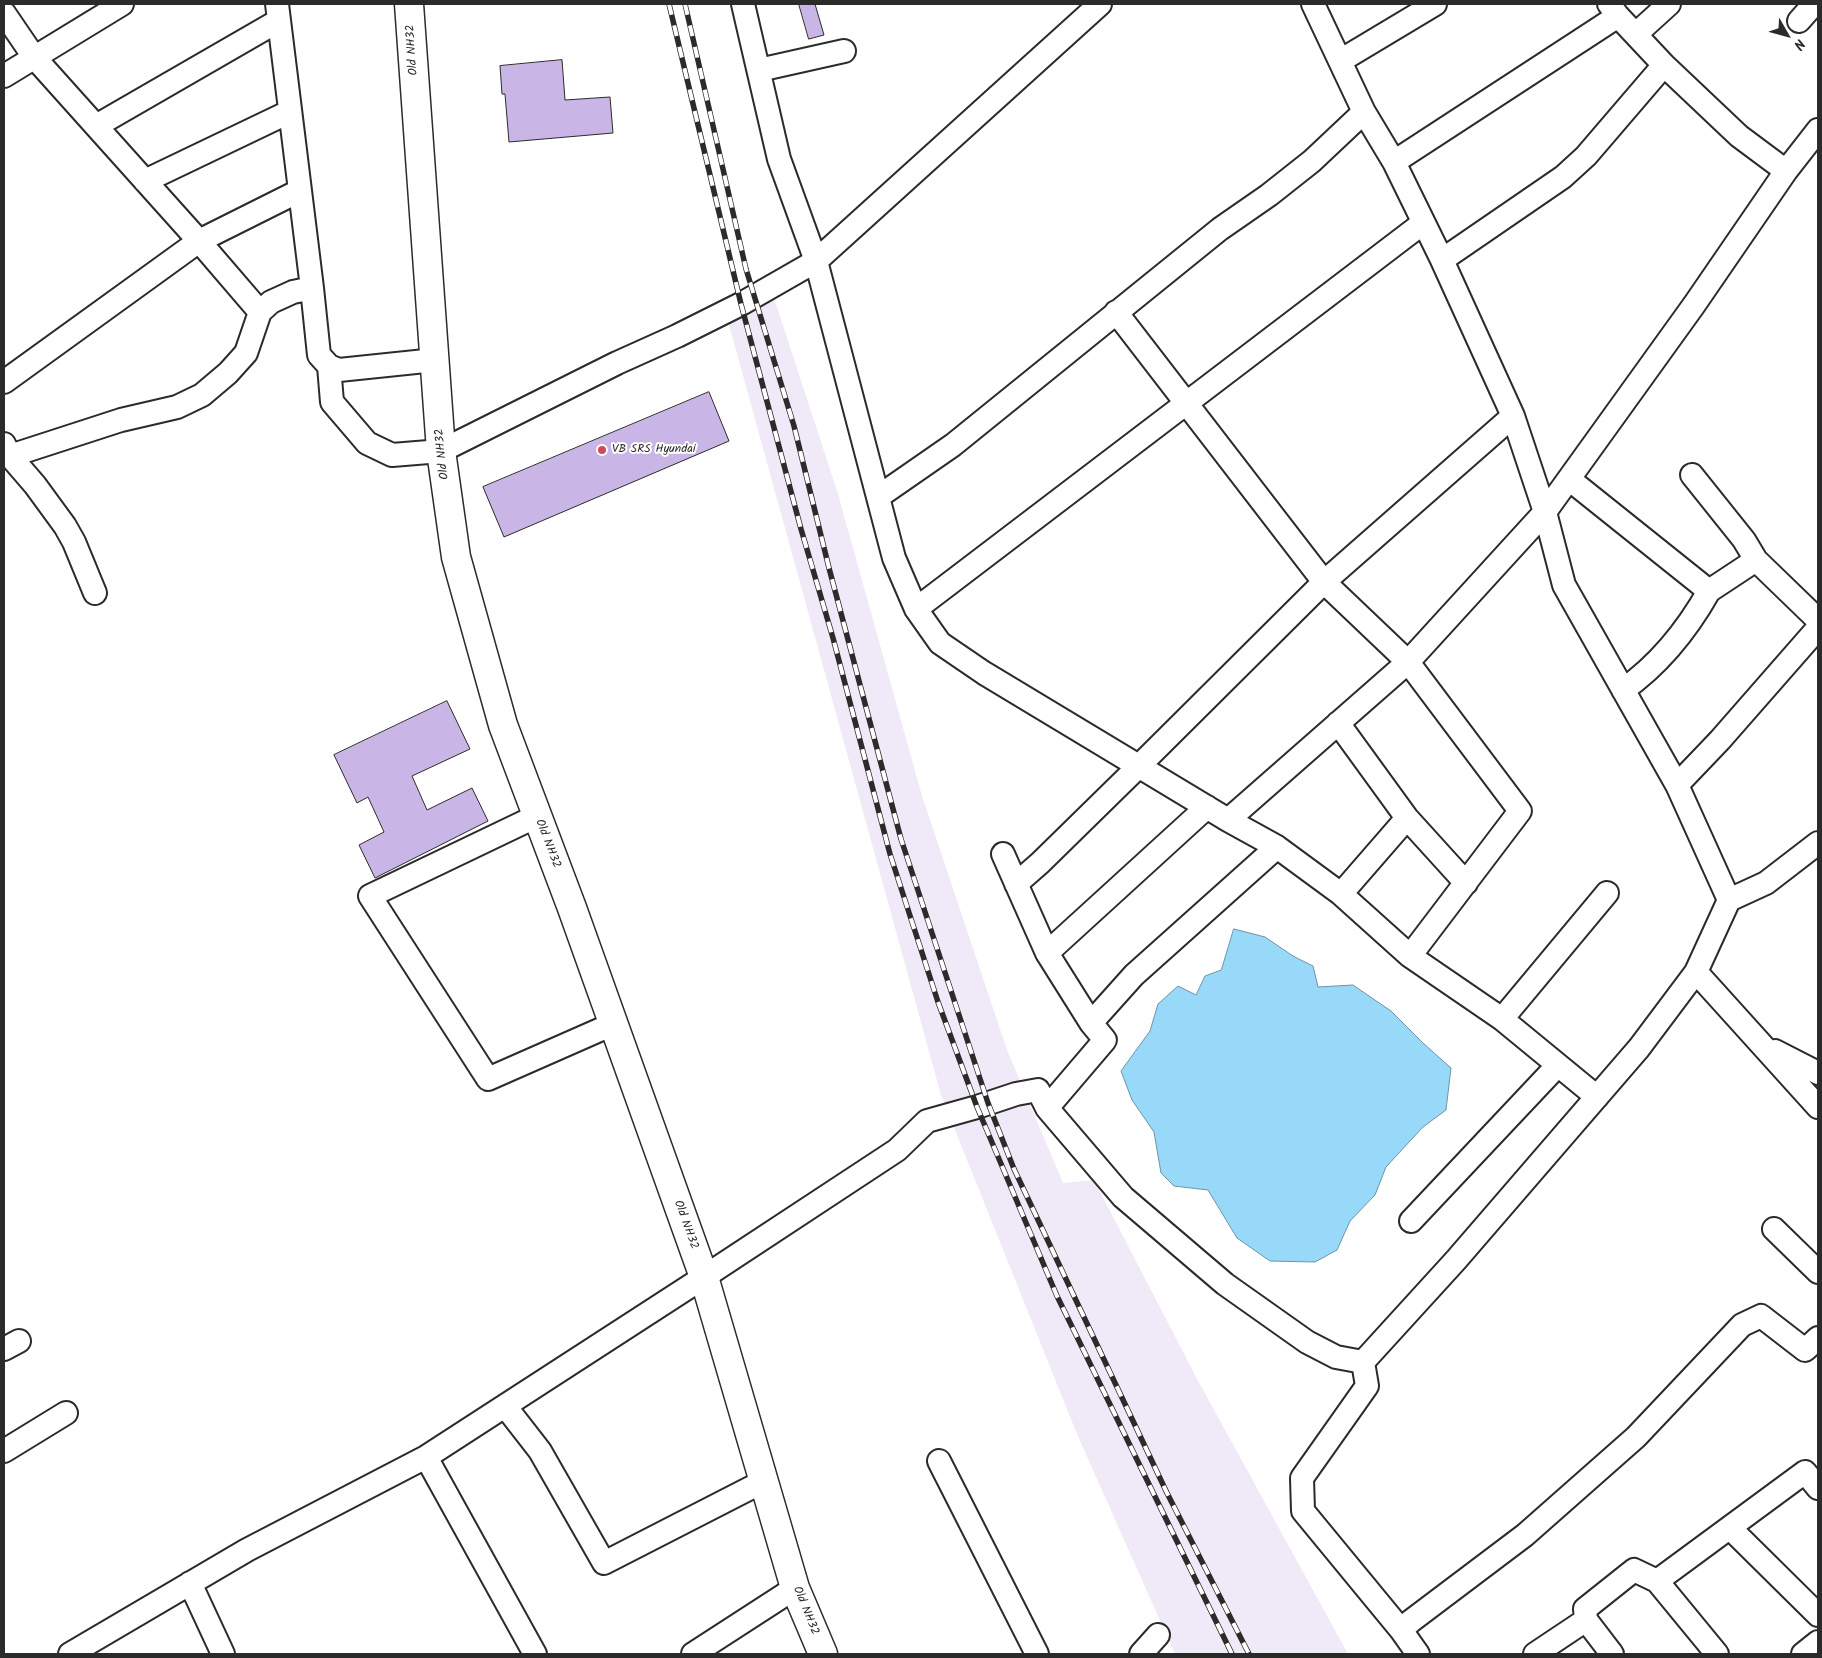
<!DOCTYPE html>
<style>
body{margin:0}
#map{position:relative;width:1822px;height:1658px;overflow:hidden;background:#fff;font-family:Kalam,sans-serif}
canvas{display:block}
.frame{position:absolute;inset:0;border:5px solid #2b2b2b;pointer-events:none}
.north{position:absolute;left:1762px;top:10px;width:50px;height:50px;-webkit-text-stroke:4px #fff;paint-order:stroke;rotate:128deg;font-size:14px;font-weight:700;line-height:20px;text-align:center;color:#2b2b2b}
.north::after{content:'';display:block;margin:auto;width:18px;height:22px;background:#2b2b2b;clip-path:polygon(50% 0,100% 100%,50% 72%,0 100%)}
</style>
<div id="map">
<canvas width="1822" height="1658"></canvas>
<div class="frame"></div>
<div class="north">N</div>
</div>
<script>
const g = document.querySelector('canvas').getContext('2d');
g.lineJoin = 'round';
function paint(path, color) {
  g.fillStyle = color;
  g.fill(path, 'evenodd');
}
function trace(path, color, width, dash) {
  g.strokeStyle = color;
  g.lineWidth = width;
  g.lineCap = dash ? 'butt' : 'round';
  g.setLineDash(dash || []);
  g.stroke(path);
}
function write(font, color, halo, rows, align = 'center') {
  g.font = font + ' Kalam,sans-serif';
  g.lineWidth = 4;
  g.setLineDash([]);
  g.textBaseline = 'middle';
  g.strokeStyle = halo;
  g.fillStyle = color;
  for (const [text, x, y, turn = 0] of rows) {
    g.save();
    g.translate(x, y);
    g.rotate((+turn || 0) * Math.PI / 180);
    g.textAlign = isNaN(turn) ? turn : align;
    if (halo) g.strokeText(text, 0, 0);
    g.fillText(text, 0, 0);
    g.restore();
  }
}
paint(new Path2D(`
 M774,298L838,494L922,796L1007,1050L1063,1183L1094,1180L1196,1377L1348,1654H1175L1077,1434L941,1095L728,321Z`), '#efe9f8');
const water = new Path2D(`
 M1234,929L1265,937L1293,956L1313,966L1318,987L1353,985L1391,1011L1423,1043L1451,1068L1446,1110L1423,1127L1386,1167L1375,1195L1350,1221L1337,1250L1315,1262L1270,1261L1237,1238L1208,1190L1174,1186L1161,1173L1154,1132L1132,1100L1121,1071L1150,1031L1158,1004L1178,986L1196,995L1205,976L1221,970Z`);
paint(water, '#98d9fa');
trace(water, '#6c93a7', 1);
const building = new Path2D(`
 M799,4H815L824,35L809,39Z
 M562,60L565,100L610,97L613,133L509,142L505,94H502L500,66Z
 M709,392L729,441L504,537L483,487Z
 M447,701L470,749L412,776L427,810L472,788L488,821L375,878L359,845L384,832L368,797L357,803L334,755Z`);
paint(building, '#cab6e6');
trace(building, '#2b2b2b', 1);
const minor = new Path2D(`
 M277,4L312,288L319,355L329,366L339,370L435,360
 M1100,4L816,261L894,558L916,609L940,643L984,673L1228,820L1277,847L1341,894L1410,956L1502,1019L1597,1097
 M1609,4L1618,16L1664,65L1739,136L1786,171
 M4,13L34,57L199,241L260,312
 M1799,21L1814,4
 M1636,34L1669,4
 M1340,61L1435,4
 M759,70L844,51
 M4,76L122,4
 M96,126L278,21
 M1394,162L1618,16
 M145,181L289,112
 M1442,260L1563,177L1586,156L1664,65
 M1116,312L1324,582L1408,662L1520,811L1410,956
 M329,366L332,402L367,443L392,455L441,451L617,363L677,336L741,304L816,261L779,159L743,4
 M4,382L199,241L299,191
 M4,444L10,456L35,485L65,526L74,542L95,593
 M10,456L121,420L177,407L202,395L228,373L246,353L260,312L271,302L293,292L312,288
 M1692,475L1744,540L1756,560
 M1569,479L1709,591L1756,560L1818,620
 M878,497L953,445L1220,229L1269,195L1312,161L1364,112
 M916,609L1423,223
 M1623,690C1660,664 1687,630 1709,591
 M1338,723L1407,818L1341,894
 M1677,785L1720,740L1818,628
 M537,816L370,896L488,1079L613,1024
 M1407,818L1466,883
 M1228,820L1408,662L1545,512L1513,416L1442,260L1394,162L1364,112L1313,4
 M1003,854L1047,953L1091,1023
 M1016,884L1040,863L1140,765L1324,582L1513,416
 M1729,900L1766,883L1818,843
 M1047,953L1207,807
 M1696,972L1818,1107
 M1502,1019L1607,893
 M1775,1051L1818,1073
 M1047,1108L1105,1040L1091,1023L1134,975L1277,847
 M1411,1221L1558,1065
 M1774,1229L1818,1272
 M4,1349L19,1341
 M1363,1362L1367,1386L1302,1478L1303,1511L1401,1630L1411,1621L1525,1535L1636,1437L1742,1325L1761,1316L1805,1350L1818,1338
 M505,1406L540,1451L604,1563L764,1481
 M4,1451L66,1413
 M426,1457L535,1654
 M939,1461L1037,1654
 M1730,1528L1818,1615
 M190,1583L223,1654
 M1586,1620L1585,1609L1634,1570L1657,1581
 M1401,1630L1418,1654
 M70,1654L247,1550L426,1457L704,1277L897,1150L927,1121L977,1107L1016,1094L1038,1090L1047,1108L1123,1197L1225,1284L1307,1342L1336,1357L1363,1362L1456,1260L1639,1048L1696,972L1729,900L1677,785L1564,585L1545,512L1694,305L1786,171L1818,130
 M693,1654L795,1588
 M1141,1654L1158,1635
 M1535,1654L1586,1620L1612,1654
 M1717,1654L1657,1581L1805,1472L1818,1488
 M1803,1654L1818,1642`);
const major = new Path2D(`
 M409,4L441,451L456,557L503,725L572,908L704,1277L795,1588L823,1654`);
trace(minor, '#2b2b2b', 26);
trace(major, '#2b2b2b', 31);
trace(minor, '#fff', 22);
trace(major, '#fff', 28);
const rail = new Path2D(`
 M669,4L741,304L801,529L833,638L890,854L938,1002L977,1107L1057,1296L1232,1654
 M685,4L746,269L794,426L829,568L901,839L988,1103L1014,1169L1167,1493L1249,1654`);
trace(rail, '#2b2b2b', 5.5);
trace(rail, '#fff', 4, [11]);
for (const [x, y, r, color] of [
 [602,450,5,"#d1495b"]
]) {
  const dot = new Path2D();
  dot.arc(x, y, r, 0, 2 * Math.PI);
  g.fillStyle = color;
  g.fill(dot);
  trace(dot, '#fff', 2);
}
write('12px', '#2b2b2b', '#fff', [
 ["Old NH32",413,50,-94],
 ["Old NH32",443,454,-96],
 ["Old NH32",547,844,69],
 ["Old NH32",685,1225,70],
 ["Old NH32",805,1611,68]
]);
write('12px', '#2b2b2b', '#fff', [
 ["VB SRS Hyundai",612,450]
], 'left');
</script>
